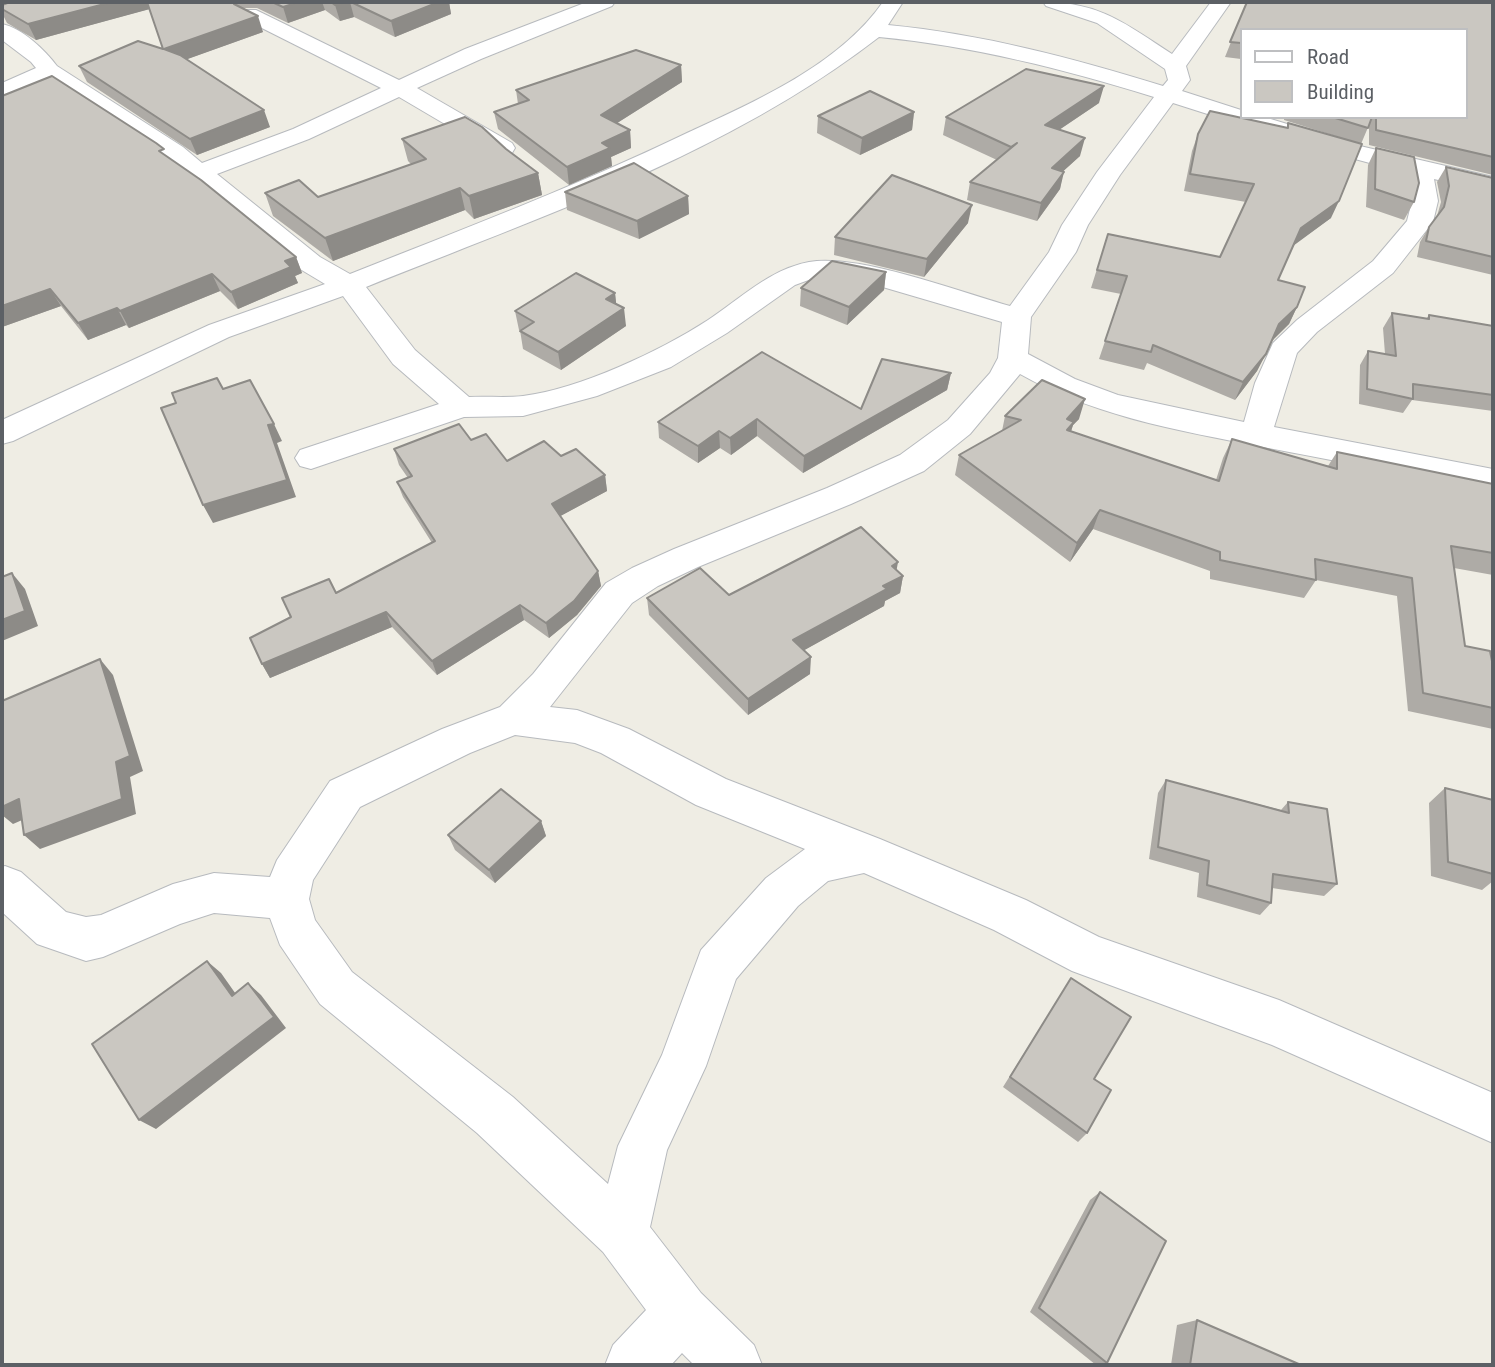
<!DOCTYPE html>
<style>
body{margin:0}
#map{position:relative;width:1495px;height:1367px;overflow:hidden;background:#efede4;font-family:"Roboto Condensed",sans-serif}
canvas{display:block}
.frame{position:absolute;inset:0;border:4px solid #5c6065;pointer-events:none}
.legend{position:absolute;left:1240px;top:28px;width:228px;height:91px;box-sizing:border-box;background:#fff;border:2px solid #bebfc1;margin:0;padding:9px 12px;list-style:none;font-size:21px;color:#5c6065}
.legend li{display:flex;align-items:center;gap:14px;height:35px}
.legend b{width:35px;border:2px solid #bebfc1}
</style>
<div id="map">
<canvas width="1495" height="1367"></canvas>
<div class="frame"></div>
<ul class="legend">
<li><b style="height:9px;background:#fff"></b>Road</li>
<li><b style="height:19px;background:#cac7c1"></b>Building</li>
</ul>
</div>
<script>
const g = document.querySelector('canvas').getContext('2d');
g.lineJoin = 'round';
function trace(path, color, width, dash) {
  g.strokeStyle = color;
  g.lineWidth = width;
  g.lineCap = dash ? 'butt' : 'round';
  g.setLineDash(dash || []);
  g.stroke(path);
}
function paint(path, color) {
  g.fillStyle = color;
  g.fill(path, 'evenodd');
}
const street = new Path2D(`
 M587,2H615L612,6L481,59L417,88L512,143L515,148L512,153L503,155L494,153L399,97L309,139L217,174L320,257L350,274C463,229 577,186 687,133C756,101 839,65 883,2H903L888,25C982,34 1073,58 1163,86L1168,80L1165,69L1097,23L1046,6L1043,2C1100,2 1126,24 1172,54L1211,2H1231L1186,66L1190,80L1182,91L1241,110V117H1264L1360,146L1493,177V193L1434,179L1438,201L1433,222L1393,273L1317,332L1297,353L1274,427L1493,469V491C1423,479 1354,464 1284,451C1194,433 1101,420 1020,374L970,434L924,471L851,504L698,567L658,586L632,603L550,707L577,710L629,729L726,779L880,839L1026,900L1099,937L1279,1000L1493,1093V1143L1272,1045L1072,971L994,930L864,873L828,881L798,906L736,979L706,1066L667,1150L650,1227L701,1293L754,1345L762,1365H694L682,1353L671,1365H605L613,1345L646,1310L603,1252L477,1133L320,1004L280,945L270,918L214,913L180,924L103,957L86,961L37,944L2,912V867L5,866L21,872L66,912L86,917L101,915L173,884L214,873L270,877L277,860L330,781L442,729L500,707L533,674L606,583L632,568L674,549L827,488L900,455L948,420L990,373L998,358L1002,322L869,283L834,276L814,278L795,285L727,333L671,367L597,396L523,416L464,417L311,469L300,466L295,458L300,450L439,404L393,364L343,296L229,337L13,441L2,444V420L209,325L325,284L300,269L165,157L47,80L2,98V83L36,68L31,62L2,40V24C22,28 45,50 57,66L183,147L202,163L293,129L381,88L242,18L239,14L242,10H256L399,80L465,49ZM879,37C973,46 1063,69 1154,97L1097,172L1062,225L1049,252L1010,306C960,292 858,253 809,262C770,269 740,299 708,320C660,351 580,389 523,396C505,398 487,396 469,397L415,350L366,287C542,216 728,154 879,37ZM1173,103L1314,148L1407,173L1412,201L1407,221L1373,261L1297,320L1273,343L1255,383L1244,422L1118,395L1075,379L1028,354L1031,317L1076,252L1088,225L1120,175ZM515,735L575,743L601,753L696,805L805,849L766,878L701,950L662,1055L618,1146L608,1184L513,1097L352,972L315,920L309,899L313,880L360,807L470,753Z`);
trace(street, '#b7babe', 2);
paint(street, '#fff');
paint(new Path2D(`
 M10,2H449L451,14L395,37L354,17L340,21L325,10L288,23L257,8H243L263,32L187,59L270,127L197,155L87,82L79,66L163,49L149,9L36,40L7,23L2,13V5Z
 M1247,2H1493V175L1369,145V125L1361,144L1284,120V117H1465V30H1241V59L1225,57Z
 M681,65L682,82L617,123L630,130L631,148L611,157L612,166L569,185L498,129L494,112L518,104L516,90Z
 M1099,103L1059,130L1080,156L1063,171L1060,189L1037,221L967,200L970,182L997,160L943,135L946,117Z
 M914,112L912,130L860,155L817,133L818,116Z
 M1288,123L1331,218L1293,245L1278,280L1297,307L1289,324L1271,341L1257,371L1235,400L1147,363L1144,370L1099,359L1121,294L1091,288L1108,234L1220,257L1246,202L1184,191L1192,151L1198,134L1287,128Z
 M402,139L506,149L538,173L542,195L474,219L465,210L333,261L273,216L265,193L318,197L411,164L408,161Z
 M1376,148L1414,202L1404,220L1366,207L1368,165Z
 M167,156L296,257L302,273L295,276L298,283L238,309L220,291L129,328L126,325L88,340L61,306L2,327Z
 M1446,167L1493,178V275L1417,257L1420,242L1429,227L1437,216L1441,202L1437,182Z
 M565,192L688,196L689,214L639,239L567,210Z
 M968,223L924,277L834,255L835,237Z
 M886,272L884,290L847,325L800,306L801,288Z
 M615,293L616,304L626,326L561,370L523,349L520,330H519L515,311Z
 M1392,313L1426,319L1429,315L1493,326V411L1412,400L1403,413L1359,404L1360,365L1368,351L1385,354L1383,328Z
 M951,373L947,390L803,473L757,436L731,455L720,448L698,463L659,438L658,422L861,409Z
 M1005,416L1079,419L1073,425L1071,431L1216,480L1223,458L1232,439L1328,466L1337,452L1493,484V575L1454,568L1465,646L1493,666V729L1408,711L1397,596L1316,580L1304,598L1210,579V571L1093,529L1070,562L955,475L959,455L1002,431Z
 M471,440L507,461L561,456L605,475L607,491L560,516L598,571L601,586L577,615L549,638L524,620L437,675L392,627L270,678L262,664L432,543L403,497L397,482L408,478L399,465L394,449Z
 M897,571L903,576L900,593L885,601L884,606L804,650L810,674L748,715L649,615L647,598L729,595Z
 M1166,780L1281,810L1288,802L1337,884L1324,896L1272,888L1271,903L1260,915L1197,897L1199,873L1149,859L1158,793Z
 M1445,788L1493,800V881L1482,890L1431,876L1429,803Z
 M541,821L546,836L495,883L455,850L448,835Z
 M1071,978L1094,1079L1087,1133L1078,1142L1003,1087Z
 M1100,1192L1107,1363L1096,1365L1030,1312L1090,1200Z
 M1197,1320L1301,1365H1171L1177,1325Z`), '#aeaba6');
paint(new Path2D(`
 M112,2H148L150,9L36,40L28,24Z
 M299,2H322L325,10L288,23L283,7Z
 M346,2H350L354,17L340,21L335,5Z
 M439,2H449L451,14L395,37L391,21Z
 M258,16L263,32L171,65L164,49Z
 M681,65L682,82L603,132L601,115Z
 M1104,86L1099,103L1041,142L1045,125Z
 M264,110L270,127L197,155L190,139Z
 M914,112L912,130L860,155L862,138Z
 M630,130L631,148L611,157L612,166L569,185L567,167L602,143Z
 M1085,138L1080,156L1047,186L1052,168Z
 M1064,172L1060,189L1037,221L1041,203Z
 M538,173L542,195L474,219L469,196Z
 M460,188L465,210L333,261L325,238Z
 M688,196L689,214L639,239L637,221Z
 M1339,201L1331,218L1293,246L1301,228Z
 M972,205L968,223L924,277L927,259Z
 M296,257L302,273L295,276L298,283L238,309L231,292L285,261Z
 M886,272L884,290L847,325L849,307Z
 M212,274L220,291L129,328L120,311Z
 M50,289L61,306L2,327V306Z
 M615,293L617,311L606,299Z
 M1297,307L1289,324L1271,342L1279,324Z
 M117,308L126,325L88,340L78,323Z
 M624,308L626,326L561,370L558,352Z
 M1266,354L1257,371L1235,400L1243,382Z
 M951,373L947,390L803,473L804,456Z
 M1085,399L1079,419L1073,425L1068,441L1067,419Z
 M757,419V436L731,455L730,438Z
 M274,424L282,441L277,443L296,497L213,523L203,505L268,425Z
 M719,431L720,448L698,463V446Z
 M605,475L607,491L555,519L552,504Z
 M1100,510L1093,529L1070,562L1077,543Z
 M898,562L895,579L892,566Z
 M598,571L601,586L577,615L549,638L546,623Z
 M12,573L25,589L38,626L2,641V620Z
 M903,576L900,593L885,601L884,606L792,657L793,640L883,586Z
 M520,605L524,620L437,675L432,661Z
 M386,612L392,627L270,678L262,664Z
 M811,657L810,674L748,715V699Z
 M100,659L113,675L143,771L130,777L136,814L40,849L24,835Z
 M19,799L36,814L13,824L2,815V807Z
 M541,821L546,836L495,883L489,870Z
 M207,961L221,973L245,1007L232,996Z
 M248,983L261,995L286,1028L156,1129L139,1120Z`), '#8d8b87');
const building = new Path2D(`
 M10,2H112L28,24L2,9V5Z
 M147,2H233L234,4L258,16L164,49L180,55L264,110L190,139L79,66L138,41L163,49Z
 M272,2H299L283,7Z
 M331,2H346L335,5Z
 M351,2H439L391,21Z
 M1247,2H1493V157L1376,130V117H1465V30H1241V43L1230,42Z
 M636,50L681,65L601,115L630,130L602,143L610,148L567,167L494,112L529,100L516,90Z
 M1026,69L1104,86L1045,125L1085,138L1052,168L1064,172L1041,203L970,182L1017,143L1011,147L946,117Z
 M52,76L156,143L164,149L159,151L201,180L296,257L285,261L291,267L231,292L212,274L120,311L117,308L78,323L50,289L2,306V96Z
 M870,91L914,112L862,138L818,116Z
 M1210,111L1288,128V123L1362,144L1339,201L1301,228L1278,280L1305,287L1297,307L1279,324L1266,354L1243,382L1153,345L1151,352L1105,341L1127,276L1097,270L1108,234L1220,257L1254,184L1190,174L1198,134Z
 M465,117L482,127L506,149L538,173L469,196L460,188L325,238L265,193L299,180L318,197L426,159L402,139Z
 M1332,117H1372L1368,128Z
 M1376,148L1414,157L1419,183L1414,202L1375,189Z
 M634,163L688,196L637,221L565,192Z
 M1446,167L1493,178V257L1426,241L1429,227L1444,207L1449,186Z
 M892,175L972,205L927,259L835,237Z
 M832,261L886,272L849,307L801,288Z
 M576,273L615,293L606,299L624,308L558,352L520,331L534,322L515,311Z
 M1392,313L1429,319V315L1493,326V395L1413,384V399L1367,389L1368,351L1396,356Z
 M762,352L861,409L882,359L951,373L804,456L757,419L730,438L719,431L698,446L658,422Z
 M217,378L223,389L250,380L274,424L268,425L287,480L203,505L161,408L176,403L172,393Z
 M1042,380L1085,399L1067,419L1074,422L1067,430L1219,481L1232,439L1337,469V452L1493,484V553L1451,546L1465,646L1490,651L1493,666V708L1423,693L1412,578L1315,559L1316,580L1220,560V552L1100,510L1077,543L959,455L1021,420L1005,416Z
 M459,424L471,440L486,434L507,461L544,441L561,456L576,449L605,475L552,504L598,571L574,601L546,623L520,605L432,661L386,612L262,664L250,638L291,617L282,598L329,579L336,593L435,541L397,482L412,476L394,449Z
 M861,527L898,562L892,566L903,576L883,586L887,589L793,640L811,657L748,699L647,598L700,568L729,595Z
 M12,573L25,611L2,620V577Z
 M100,659L130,756L116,762L122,799L24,835L19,799L2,807V701Z
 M1166,780L1289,813L1288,802L1327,809L1337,884L1273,874L1271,903L1207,885L1209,861L1158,847Z
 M1445,788L1493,800V874L1448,862Z
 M501,789L541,821L489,870L448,835Z
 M207,961L232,996L248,983L274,1017L139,1120L92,1044Z
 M1071,978L1131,1017L1094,1079L1111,1090L1087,1133L1010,1077Z
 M1100,1192L1166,1241L1107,1363L1039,1308Z
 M1197,1320L1301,1365H1190Z`);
paint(building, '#cac7c1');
trace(building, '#8d8b87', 2);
</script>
